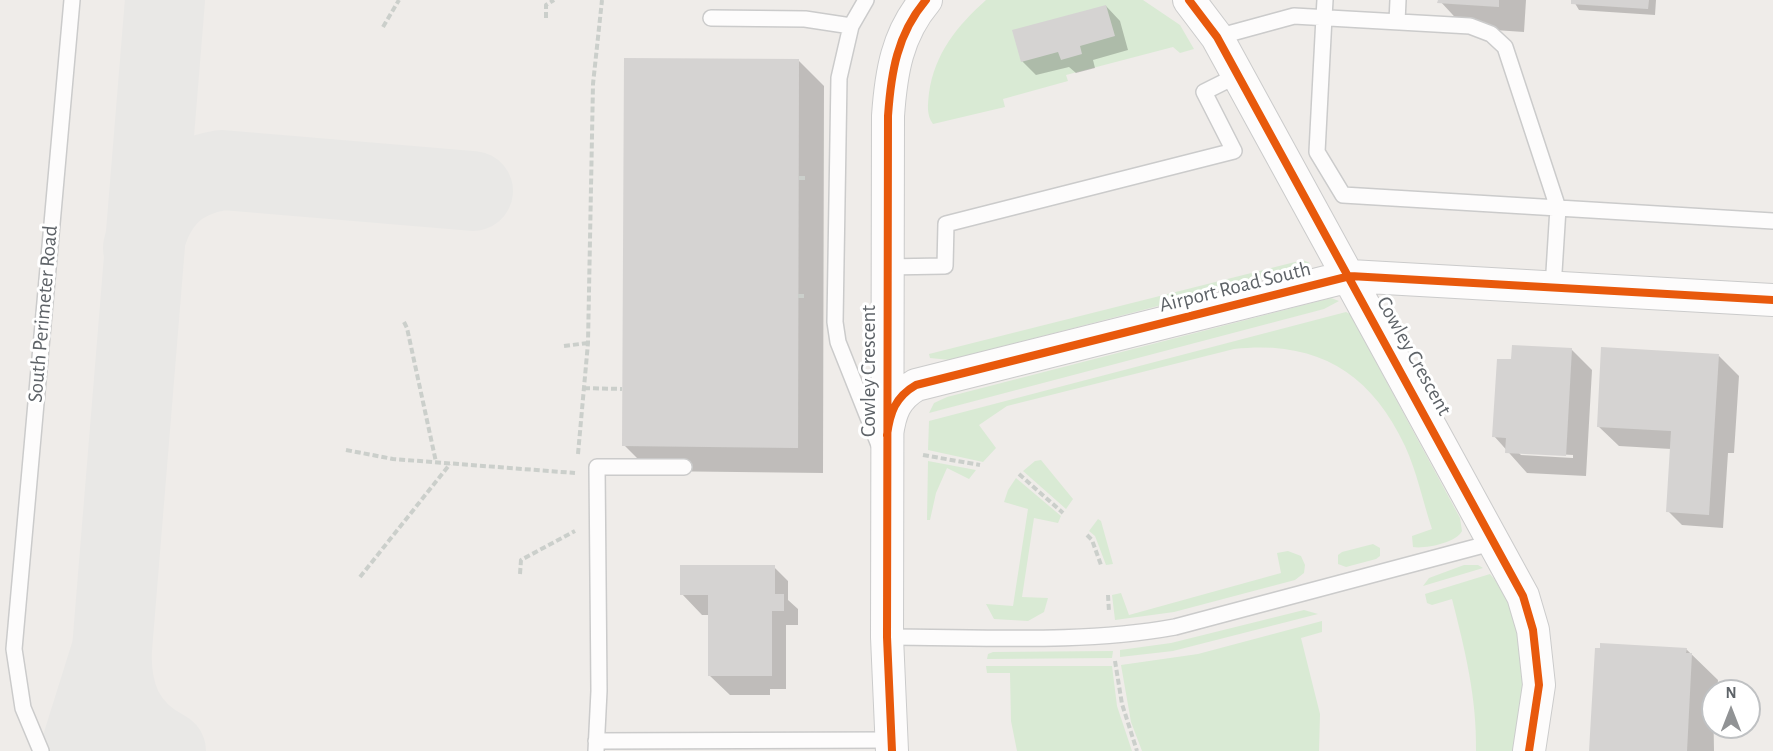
<!DOCTYPE html>
<style>
body{margin:0}
#map{position:relative;width:1773px;height:751px;overflow:hidden;background:#efece9;font-family:"Alegreya Sans",sans-serif}
canvas{display:block}
.north{position:absolute;left:1701px;top:679px;width:60px;height:60px;box-sizing:border-box;background:#fff;border:2px solid #bfc1c3;border-radius:50%;rotate:0deg;font-size:16px;font-weight:700;line-height:24px;text-align:center;color:#5e6368}
.north::after{content:'';display:block;margin:auto;width:21px;height:27px;background:#919395;clip-path:polygon(50% 0,100% 100%,50% 72%,0 100%)}
</style>
<div id="map">
<canvas width="1773" height="751"></canvas>
<div class="north">N</div>
</div>
<script>
const g = document.querySelector('canvas').getContext('2d');
g.lineJoin = 'round';
function paint(path, color) {
  g.fillStyle = color;
  g.fill(path, 'evenodd');
}
function trace(path, color, width, dash) {
  g.strokeStyle = color;
  g.lineWidth = width;
  g.lineCap = dash ? 'butt' : 'round';
  g.setLineDash(dash || []);
  g.stroke(path);
}
function write(font, color, halo, rows, align = 'center') {
  g.font = font + ' "Alegreya Sans",sans-serif';
  g.lineWidth = 6;
  g.setLineDash([]);
  g.textBaseline = 'middle';
  g.strokeStyle = halo;
  g.fillStyle = color;
  for (const [text, x, y, turn = 0] of rows) {
    g.save();
    g.translate(x, y);
    g.rotate((+turn || 0) * Math.PI / 180);
    g.textAlign = isNaN(turn) ? turn : align;
    if (halo) g.strokeText(text, 0, 0);
    g.fillText(text, 0, 0);
    g.restore();
  }
}
paint(new Path2D(`
 M986,0H1143L1180,25L1194,49L1180,53L1173,47L1066,75L1068,81L1003,99L1005,107L933,124C926,115 928,103 929,93C935,53 957,26 986,0Z
 M1303,260L1310,263L1301,269L950,360L930,358L929,354Z
 M1331,298L1339,301L1324,309L929,413L934,403L947,397Z
 M1346,312L1350,314L1460,518L1462,531C1456,543 1425,549 1413,547L1412,536L1432,529C1423,502 1417,472 1405,446C1370,371 1315,340 1234,349L1007,406L979,425L996,448L983,462L928,450L929,421Z
 M1041,460L1073,499L1066,509L1023,471L1035,461Z
 M928,461L976,470L969,479L947,468L936,493L930,520H927Z
 M1016,478L1061,516L1058,523L1034,518L1022,597L1048,598L1044,612L1028,621L994,619L986,604L1013,606L1028,509L1004,502L1008,490Z
 M1098,519L1101,521L1113,564L1106,565L1095,536L1089,531Z
 M1373,544L1380,548V556L1376,559L1346,567L1338,564V555L1342,552Z
 M1288,551L1301,556L1305,565L1304,573L1295,580L1174,612L1115,620L1112,595L1121,593L1129,615L1281,573L1277,553Z
 M1464,565H1478L1483,568L1423,586L1429,578Z
 M1490,574C1515,601 1523,651 1523,687C1523,708 1517,730 1515,751H1476C1477,698 1465,650 1452,599L1432,605L1427,603L1425,594Z
 M1304,610L1318,614L1173,651L1120,657V650L1171,643Z
 M1322,621V632L1301,638L1320,714L1319,751H1142L1131,722L1121,665L1198,654Z
 M1113,651L1112,658L987,659L988,654L993,652Z
 M986,666H1112L1117,706L1132,751H1017L1011,721L1010,673H987Z`), '#d9ead4');
paint(new Path2D(`
 M1439,0H1526L1524,32L1465,28Z
 M1573,0H1656L1655,15L1579,10Z
 M1106,6L1120,21L1128,50L1093,60L1095,68L1076,73L1069,67L1036,75L1022,61Z
 M798,60L824,86L823,473L650,471L624,445Z
 M1571,349L1592,370L1586,476L1527,473L1494,436L1513,361ZM1518,452L1573,455V458L1521,455Z
 M1719,356L1739,376L1734,453H1728L1723,528L1682,525L1668,511L1671,449L1619,446L1598,426Z
 M774,567L788,581V600L798,609V625H786V689H770V695H730L709,675L710,615H702L682,594Z
 M1686,649L1718,680L1717,691H1713L1714,751H1591Z`), '#0003');
trace(new Path2D(`
 M143,248C153,203 175,178 222,170L473,191
 M112,649C110,694 124,730 166,751
 M80,751L112,649L165,0`), '#e9e8e6', 80);
paint(new Path2D(`
 M1438,0H1499V7L1437,3Z
 M1571,0H1649L1648,9L1571,4Z
 M1106,5L1115,36L1080,46L1082,54L1061,60L1058,52L1021,62L1012,30Z
 M624,58L799,59L798,448L622,446Z
 M1512,345L1572,348L1566,456L1505,453L1506,438L1492,437L1497,359H1511Z
 M1601,347L1719,354L1709,515L1666,512L1671,431L1597,427Z
 M680,565H775V594H784V611H772V676H708V595H680Z
 M1600,643L1687,648L1686,653H1692L1687,751H1589L1595,648H1600Z`), '#d5d3d2');
const service = new Path2D(`
 M866,0L851,26L839,78L835,322L838,342L879,445
 M711,18L805,19L851,26
 M1397,22L1398,0
 M1217,37L1294,16L1470,26L1491,34L1505,47L1558,208L1343,195L1317,152L1324,17L1325,0
 M886,267L945,266L946,224L1234,151L1204,92L1238,75
 M1553,288L1558,208L1773,221
 M887,637C982,637 1081,644 1175,627L1495,542
 M596,741L890,740
 M41,751L23,708L14,649L72,0
 M596,751L599,691L597,467H684`);
const minor = new Path2D(`
 M1189,0L1217,37L1523,596L1533,630L1539,685L1529,751
 M887,435C890,413 895,397 916,385L1350,276L1773,300
 M892,751L887,637L888,116C891,73 897,34 926,0`);
trace(service, '#cbcbcb', 18);
trace(minor, '#cbcbcb', 34);
trace(new Path2D(`
 M546,18V5L554,0
 M383,27L399,0
 M799,178H807
 M798,296H806
 M404,322L407,328L436,462
 M564,346L588,343
 M584,388L622,389
 M346,450L393,459L575,473
 M578,454L588,343L593,84L602,0
 M923,455L980,465
 M1019,474L1063,513
 M1087,535L1092,540L1101,565
 M520,574L521,560L575,531
 M360,577L450,464
 M1108,595L1109,612
 M1115,661L1122,704L1137,751`), '#cbcfcb', 4, [6, 3]);
trace(service, '#fdfcfc', 15);
trace(minor, '#fdfcfc', 32);
trace(new Path2D(`
 M1189,0L1217,37L1523,596L1533,630L1539,685L1529,751
 M887,435C890,413 895,397 916,385L1350,276L1773,300
 M892,751L887,637L888,116C891,73 897,34 926,0`), '#e8590c', 8);
write('21px', '#5e6368', '#fff', [
 ["Airport Road South",1235,287,-14],
 ["South Perimeter Road",43,314,-85],
 ["Cowley Crescent",1414,356,61],
 ["Cowley Crescent",869,371,-90]
]);
</script>
